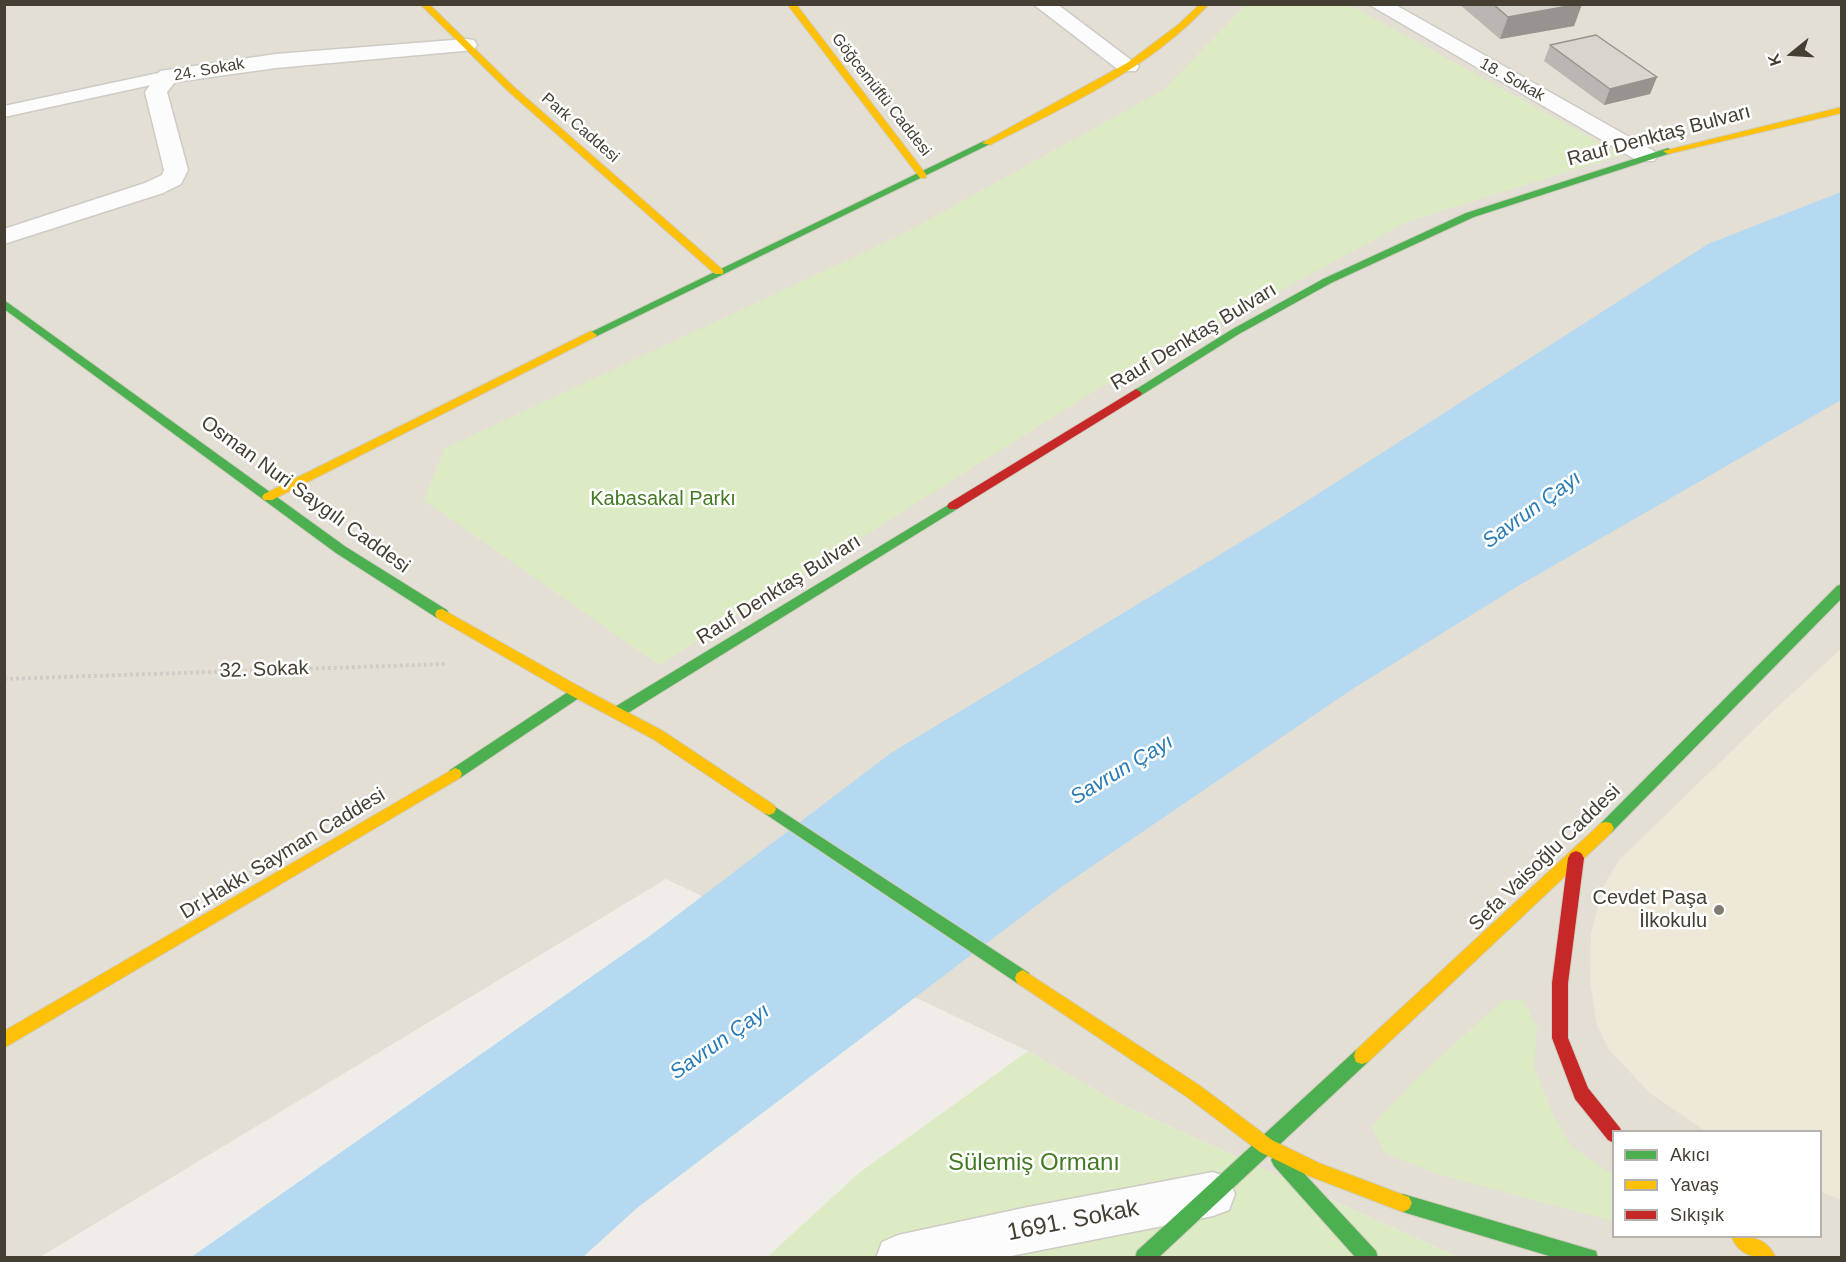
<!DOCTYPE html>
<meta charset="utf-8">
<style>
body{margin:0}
#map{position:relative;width:1846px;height:1262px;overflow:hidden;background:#f0ede8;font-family:Helvetica,sans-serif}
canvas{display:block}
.frame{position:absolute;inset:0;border:6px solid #453e33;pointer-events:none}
.legend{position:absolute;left:1612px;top:1130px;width:210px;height:108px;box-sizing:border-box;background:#fff;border:2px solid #b5b2ad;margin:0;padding:8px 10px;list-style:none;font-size:18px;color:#453e33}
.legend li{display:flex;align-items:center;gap:12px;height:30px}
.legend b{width:30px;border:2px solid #b5b2ad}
.north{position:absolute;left:1762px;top:24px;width:60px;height:60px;-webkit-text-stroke:4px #fff;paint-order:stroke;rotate:252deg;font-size:16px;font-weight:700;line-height:24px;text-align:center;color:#453e33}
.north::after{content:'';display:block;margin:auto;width:21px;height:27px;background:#453e33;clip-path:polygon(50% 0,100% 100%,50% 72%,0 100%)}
</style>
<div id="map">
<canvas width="1846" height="1262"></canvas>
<div class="frame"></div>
<ul class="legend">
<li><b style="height:8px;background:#4caf50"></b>Akıcı</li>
<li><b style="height:8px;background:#ffc107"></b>Yavaş</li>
<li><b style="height:8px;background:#c62828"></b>Sıkışık</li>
</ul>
<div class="north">K</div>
</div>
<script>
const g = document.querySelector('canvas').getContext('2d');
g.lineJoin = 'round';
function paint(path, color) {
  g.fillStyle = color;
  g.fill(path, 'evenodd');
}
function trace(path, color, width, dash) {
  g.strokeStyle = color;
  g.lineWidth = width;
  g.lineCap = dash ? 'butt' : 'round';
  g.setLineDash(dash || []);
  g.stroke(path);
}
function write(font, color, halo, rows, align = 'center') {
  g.font = font + ' Helvetica,sans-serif';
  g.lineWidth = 5;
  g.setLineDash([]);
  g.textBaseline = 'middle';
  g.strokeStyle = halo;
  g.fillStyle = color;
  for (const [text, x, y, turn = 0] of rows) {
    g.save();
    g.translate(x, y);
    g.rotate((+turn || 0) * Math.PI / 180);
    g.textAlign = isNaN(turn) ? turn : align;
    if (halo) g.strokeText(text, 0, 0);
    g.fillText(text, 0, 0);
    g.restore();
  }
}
paint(new Path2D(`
 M5,5H1841V1257H1458L1116,1102L1028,1051L666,879L40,1257L5,1258ZM1614,1132H1820V1236H1614Z`), '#e4dfd4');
paint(new Path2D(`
 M1841,649V1200L1821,1192L1820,1132L1705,1131L1650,1093L1610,1051L1597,1025L1590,981L1591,933L1603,887L1619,860L1774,710Z`), '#eee8d9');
paint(new Path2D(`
 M1247,4L1350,5L1622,155L1409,221L1096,390L659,665L424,500L445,448L901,235L1163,90Z
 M1523,1000L1537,1026L1534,1067L1553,1114L1571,1146L1613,1175V1221L1440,1175L1385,1153L1371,1127L1418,1077L1502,1001Z
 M1028,1051L1116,1102L1458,1257L766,1258L859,1173Z`), '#ddebc5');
paint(new Path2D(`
 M1841,192V400L1518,586L1351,690L1057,890L637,1208L583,1257L190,1258L651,935L891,753L1274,522L1708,244Z`), '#b4d9f0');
const lane = new Path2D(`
 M168,71L174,72L177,76L174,80L4,117V106Z`);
const street = new Path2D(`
 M1033,4H1057L1139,66L1136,71H1120Z
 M1368,4H1394L1654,151L1658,156L1654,161H1638Z
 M466,39L474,40L477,45L474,50L276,68L175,82L167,92L188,170L181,184L163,193L4,244V229L145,183L162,175L164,170L145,92L160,71L276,54Z
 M1213,1172L1229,1178L1235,1194L1229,1210L1213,1216L1001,1258H876L882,1242L898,1235L1028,1207Z`);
const fast = new Path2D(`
 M984,141L992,143L595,337H587L585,335Z
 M1668,148L1673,151L1671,153L1474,217L1331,283L1239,334L1140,396H1132L1130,393L1231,330L1323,279L1466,213Z
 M4,300L346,547L447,610L449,614L447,618H437L336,553L4,309Z
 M953,502L959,506L957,509L623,716H613L611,712L613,708Z
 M1842,584V598L1611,833L1606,834L1601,833L1598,828L1601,823L1837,586Z
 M577,686L582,688L584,692L582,696L460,778L455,780L450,778L448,774L450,770Z
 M769,803L1029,973L1031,978L1029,983L1023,986L1017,983L764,813L762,809L764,805Z
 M1362,1048L1368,1050L1370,1056L1368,1062L1158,1258H1135L1137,1251L1356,1050Z
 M1280,1151L1286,1154L1376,1251L1378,1258H1356L1274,1166L1271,1160L1274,1154Z
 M1403,1194L1589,1249L1596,1251L1598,1258H1556L1403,1212L1397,1209L1394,1203L1397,1197Z`);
const slow = new Path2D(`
 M420,4H429L514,87L723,270V274H715L508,91Z
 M787,4H796L926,174V178H920Z
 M1200,4H1209C1150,69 1066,106 990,145L982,143L1127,63L1179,24Z
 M1842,107V113L1668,154L1663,151Z
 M591,331L597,335L595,337L272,500H264L262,497L264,494Z
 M442,609L582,688L663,731L774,805L776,809L774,813L769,815L764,813L653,739L572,696L437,618L435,614L437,610Z
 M455,768L460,770L462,774L460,778L4,1048V1031Z
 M1606,822L1611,823L1614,828L1611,833L1368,1062L1362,1064L1356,1062L1354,1056L1356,1050L1601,823Z
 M1023,970L1199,1085L1272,1140L1319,1163L1409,1197L1412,1203L1409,1209L1403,1212L1309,1176L1260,1152L1187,1097L1017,983L1015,978L1017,973Z
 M1731,1236C1750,1236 1767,1237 1776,1258C1757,1258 1740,1258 1731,1236Z`);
const jam = new Path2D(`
 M1136,389L1142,393L1140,396L957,509H949L947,506L949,503Z
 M1576,851L1581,853L1584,858L1568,983V1038L1588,1088L1620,1128L1622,1132H1614V1143L1608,1140L1575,1099L1552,1038V983L1568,858L1571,853Z`);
trace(lane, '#cecbc5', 3);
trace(street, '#cecbc5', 3);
trace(fast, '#d1ccbf', 2);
trace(slow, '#d1ccbf', 2);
trace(jam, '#d1ccbf', 2);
trace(new Path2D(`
 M4,679L445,664`), '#d0cdc9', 4, [3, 3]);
paint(lane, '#fdfcfc');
paint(street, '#fdfcfc');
paint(fast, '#4caf50');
paint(slow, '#ffc107');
paint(jam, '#c62828');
paint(new Path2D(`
 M1459,4H1582L1574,26L1500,39Z
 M1550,45L1657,77L1650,94L1604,105L1544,61Z`), '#bab6b1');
paint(new Path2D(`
 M1579,4H1582L1574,26L1500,39L1508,17Z
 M1657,77L1650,94L1604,105L1610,89Z`), '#979490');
const building = new Path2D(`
 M1493,4H1579L1508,17Z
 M1596,35L1657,77L1610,89L1550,45Z`);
paint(building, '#d8d4ce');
trace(building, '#979490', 1.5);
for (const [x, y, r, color] of [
 [1719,910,6,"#817b72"]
]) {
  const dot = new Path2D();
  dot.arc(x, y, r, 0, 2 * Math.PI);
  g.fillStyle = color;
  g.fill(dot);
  trace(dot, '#fff', 2);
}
write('16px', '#453e33', '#fff', [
 ["24. Sokak",209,70,-10],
 ["18. Sokak",1512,80,29],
 ["Göğcemüftü Caddesi",881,95,52],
 ["Park Caddesi",580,128,41]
]);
write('20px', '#453e33', '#fff', [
 ["Rauf Denktaş Bulvarı",1659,136,-15],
 ["Rauf Denktaş Bulvarı",1194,337,-31],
 ["Osman Nuri Saygılı Caddesi",305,495,36],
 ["Rauf Denktaş Bulvarı",779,590,-32],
 ["32. Sokak",264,670,-2],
 ["Dr.Hakkı Sayman Caddesi",283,854,-31],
 ["Sefa Vaisoğlu Caddesi",1545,858,-44]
]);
write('20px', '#457a24', '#fff', [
 ["Kabasakal Parkı",663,499]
]);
write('20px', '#453e33', '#fff', [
 ["Cevdet Paşa",1707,898],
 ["İlkokulu",1707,921]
], 'right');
write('italic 21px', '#277bb6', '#fff', [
 ["Savrun Çayı",1532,510,-36],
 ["Savrun Çayı",1122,770,-31],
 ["Savrun Çayı",720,1042,-35]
]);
write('24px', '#457a24', '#fff', [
 ["Sülemiş Ormanı",1034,1163]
]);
write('24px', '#453e33', '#fff', [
 ["1691. Sokak",1073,1221,-11]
]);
</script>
